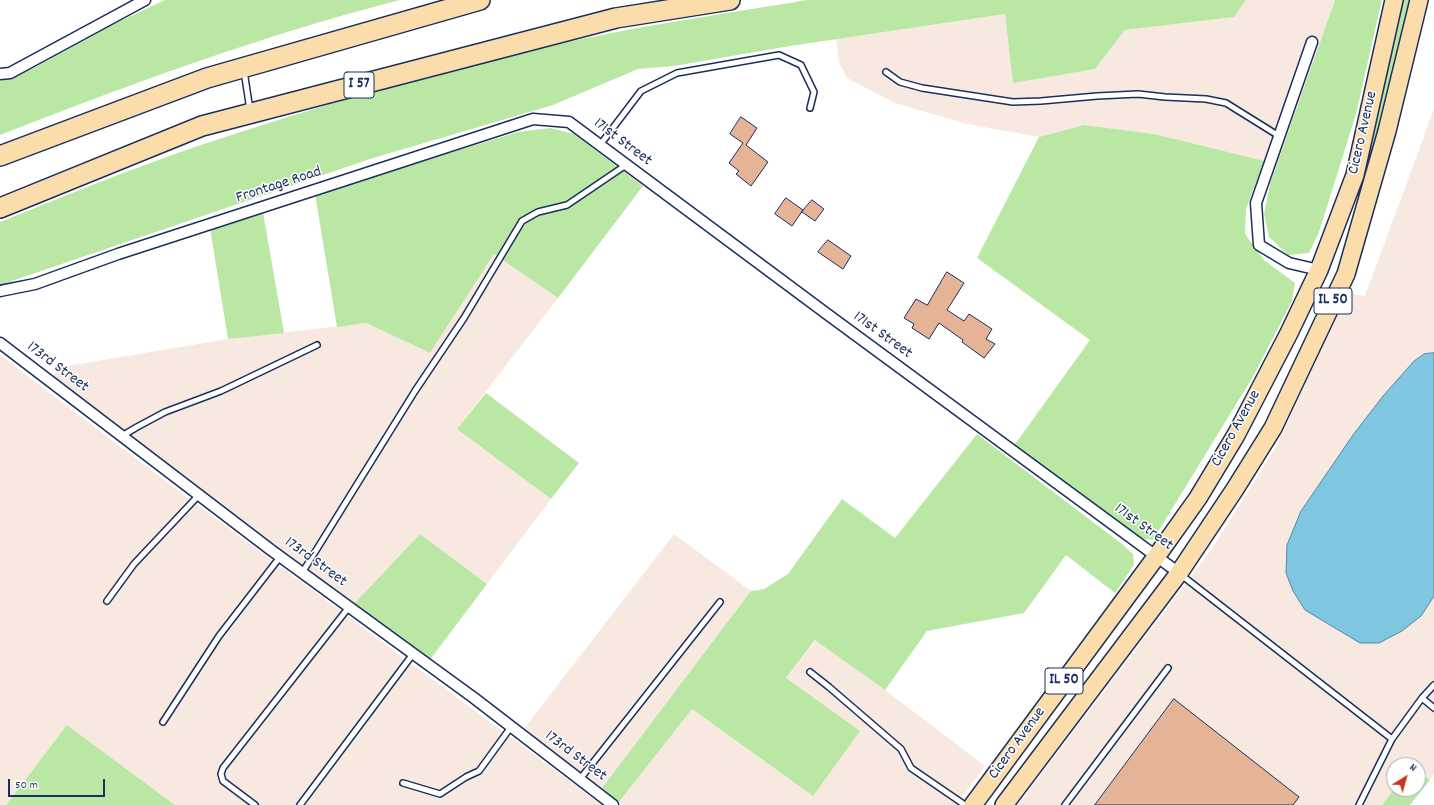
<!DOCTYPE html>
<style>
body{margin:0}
#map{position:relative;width:1434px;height:805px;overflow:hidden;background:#fff;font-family:Dekko,sans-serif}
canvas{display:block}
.north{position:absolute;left:1386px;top:757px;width:40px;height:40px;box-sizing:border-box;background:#fff;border:1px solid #a4acbf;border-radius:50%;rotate:37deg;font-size:11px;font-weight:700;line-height:16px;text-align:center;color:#1b2f5e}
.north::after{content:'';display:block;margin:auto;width:14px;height:18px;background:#c8321e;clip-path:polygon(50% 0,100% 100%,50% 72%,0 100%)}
.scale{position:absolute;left:8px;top:779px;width:97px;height:18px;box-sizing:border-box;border:2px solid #1b2f5e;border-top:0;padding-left:5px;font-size:12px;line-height:14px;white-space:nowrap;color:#1b2f5e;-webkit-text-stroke:3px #fff;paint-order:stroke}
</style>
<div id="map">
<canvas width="1434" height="805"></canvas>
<div class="north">N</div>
<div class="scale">50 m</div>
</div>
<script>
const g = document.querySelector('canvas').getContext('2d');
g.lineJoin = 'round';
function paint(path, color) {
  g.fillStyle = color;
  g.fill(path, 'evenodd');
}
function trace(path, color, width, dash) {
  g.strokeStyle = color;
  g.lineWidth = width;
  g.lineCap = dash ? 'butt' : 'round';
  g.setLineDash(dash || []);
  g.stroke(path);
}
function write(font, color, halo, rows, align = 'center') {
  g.font = font + ' Dekko,sans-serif';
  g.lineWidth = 3;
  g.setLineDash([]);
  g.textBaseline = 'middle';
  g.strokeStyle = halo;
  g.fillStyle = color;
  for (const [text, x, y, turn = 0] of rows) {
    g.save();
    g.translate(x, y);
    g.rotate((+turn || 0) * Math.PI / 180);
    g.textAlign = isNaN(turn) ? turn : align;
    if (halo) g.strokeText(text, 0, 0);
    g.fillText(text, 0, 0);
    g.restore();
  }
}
paint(new Path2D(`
 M1246,0H1335L1277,165L1153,134L1084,125L1039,137L967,124L895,103L847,78L839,62L836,39L1005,14L1014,82L1095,69L1125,30L1234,17Z
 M1434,109V774L1430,780L1418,771V765H1394V768L1389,770L1394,774V789L1382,805H1018L1211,550L1276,447L1348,293L1365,296Z
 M494,254L558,298L457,429L551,499L487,584L420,534L354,604L52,377L61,367L228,339L366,323L430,353Z
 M0,355L180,492L602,805H175L67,725L6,805H0Z
 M674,534L751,591L602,788L523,730Z
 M816,640L885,690L985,766L956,805H623L619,802L692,709L813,796L786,678Z`), '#f7e8e0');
paint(new Path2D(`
 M165,0H400C263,35 131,84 0,135V81L34,68L114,24Z
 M807,0H1246L1234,17L1125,30L1095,69L1013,83L1005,14L790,46L674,66L638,69L553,105L370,159L0,285V222C67,195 133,168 201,145C317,106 435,73 554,45C637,26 723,14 807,0Z
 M1335,0H1382L1356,114L1319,232L1309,253L1288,255L1269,237L1264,214L1270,184Z
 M1403,0H1410L1377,136L1365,176L1362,174Z
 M1084,125L1154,134L1264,161L1246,209L1245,234L1264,260L1295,283L1292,301L1254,375L1153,540L1138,538L1013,447L1090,340L977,258L1039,137Z
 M550,128L574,134L643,186L558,298L494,254L430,353L366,323L337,327L315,194L518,132Z
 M263,212L284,333L228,339L210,228Z
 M486,393L579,463L551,499L457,429Z
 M977,434L1122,544L1133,554L1134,565L1115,593L1066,555L1024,613L927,631L885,690L815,640L786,678L860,731L813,796L692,709L619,802L602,788L751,591L764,589L788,574L842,499L895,538Z
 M420,534L487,584L429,661L354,604Z
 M67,725L175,805H6Z
 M1418,771L1430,780L1410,805H1382L1394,789H1418Z`), '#bbe7a4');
const water = new Path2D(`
 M1434,353V596L1421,616L1402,631L1379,643H1360L1305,610L1293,591L1286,573L1287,545L1301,511L1353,435L1383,396L1414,361L1424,354Z`);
paint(water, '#7fc6e0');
trace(water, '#578aac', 1);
const building = new Path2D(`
 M741,117L757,128L746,145L768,162L751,186L736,174L739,171L729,163L743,143L730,134Z
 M786,198L803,210L792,226L775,214Z
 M812,200L824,209L815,221L802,212Z
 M828,240L851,256L843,269L818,252Z
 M947,272L964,283L947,310L964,321L969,314L992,329L986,339L995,344L984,358L962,342L963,340L939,323L929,339L912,328L914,324L904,318L916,299L927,305Z
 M1174,699L1299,797L1293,805H1095Z`);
paint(building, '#e5b496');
trace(building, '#1b2f5e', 1);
const lane = new Path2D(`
 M244,71L250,110
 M886,72L900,82L922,88L1013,102L1041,101L1097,96L1138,94L1165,97L1206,99L1226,103L1279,136
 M600,145L641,91L677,73L779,55L801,65L814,92L810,108
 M122,436L137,427L165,412L221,391L317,345
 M302,573L415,391L464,318L522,221L538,212L567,205L626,165
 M1180,574L1392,739L1422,698L1434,685
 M107,601L134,564L199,495
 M810,672L829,687L901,749L911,768L965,805
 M1422,698L1434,708
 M163,722L219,636L280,557
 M580,779L720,602
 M403,783L440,794L466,777L479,771L511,727
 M255,805L223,781L221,774L223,768L349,607
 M300,805L413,654
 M1065,805L1168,668
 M1359,805L1392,739`);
const street = new Path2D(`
 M1312,42L1256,203L1259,245L1289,263L1319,270
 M0,74L10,73L145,0
 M0,291L35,284L118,254L533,119L569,122L827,314L1179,573
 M0,343L271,550L474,698L613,805`);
const primary = new Path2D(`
 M973,805L1156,557L1198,498L1236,435L1289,333L1319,270L1355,175L1394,0
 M1004,805L1179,573L1235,489L1273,428L1346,274L1387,131L1419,0`);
const highway = new Path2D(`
 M0,156L207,78L480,0
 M0,208L202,126L616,18L730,0`);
trace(lane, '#1b2f5e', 8);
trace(street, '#1b2f5e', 13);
trace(primary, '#1b2f5e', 20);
trace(highway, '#1b2f5e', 22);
trace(lane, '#fff', 5);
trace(street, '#fff', 10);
trace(primary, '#fbddab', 17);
trace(highway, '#fbddab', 19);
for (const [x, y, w] of [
 [359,85,30],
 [1333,301,38],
 [1064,681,38]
]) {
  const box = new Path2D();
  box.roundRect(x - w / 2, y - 13, w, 26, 3);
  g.fillStyle = '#fff';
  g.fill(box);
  trace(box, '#1b2f5e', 1);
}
write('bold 15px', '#1b2f5e', null, [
 ["I 57",359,85],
 ["IL 50",1333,301],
 ["IL 50",1064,681]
]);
write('16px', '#1b2f5e', '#fff', [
 ["Cicero Avenue",1364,133,-77],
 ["171st Street",622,143,37],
 ["Frontage Road",279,186,-18],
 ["171st Street",882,336,36],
 ["173rd Street",57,368,37],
 ["Cicero Avenue",1237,429,-61],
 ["171st Street",1143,528,36],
 ["173rd Street",315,563,36],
 ["Cicero Avenue",1018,744,-54],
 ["173rd Street",575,757,37]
]);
</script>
